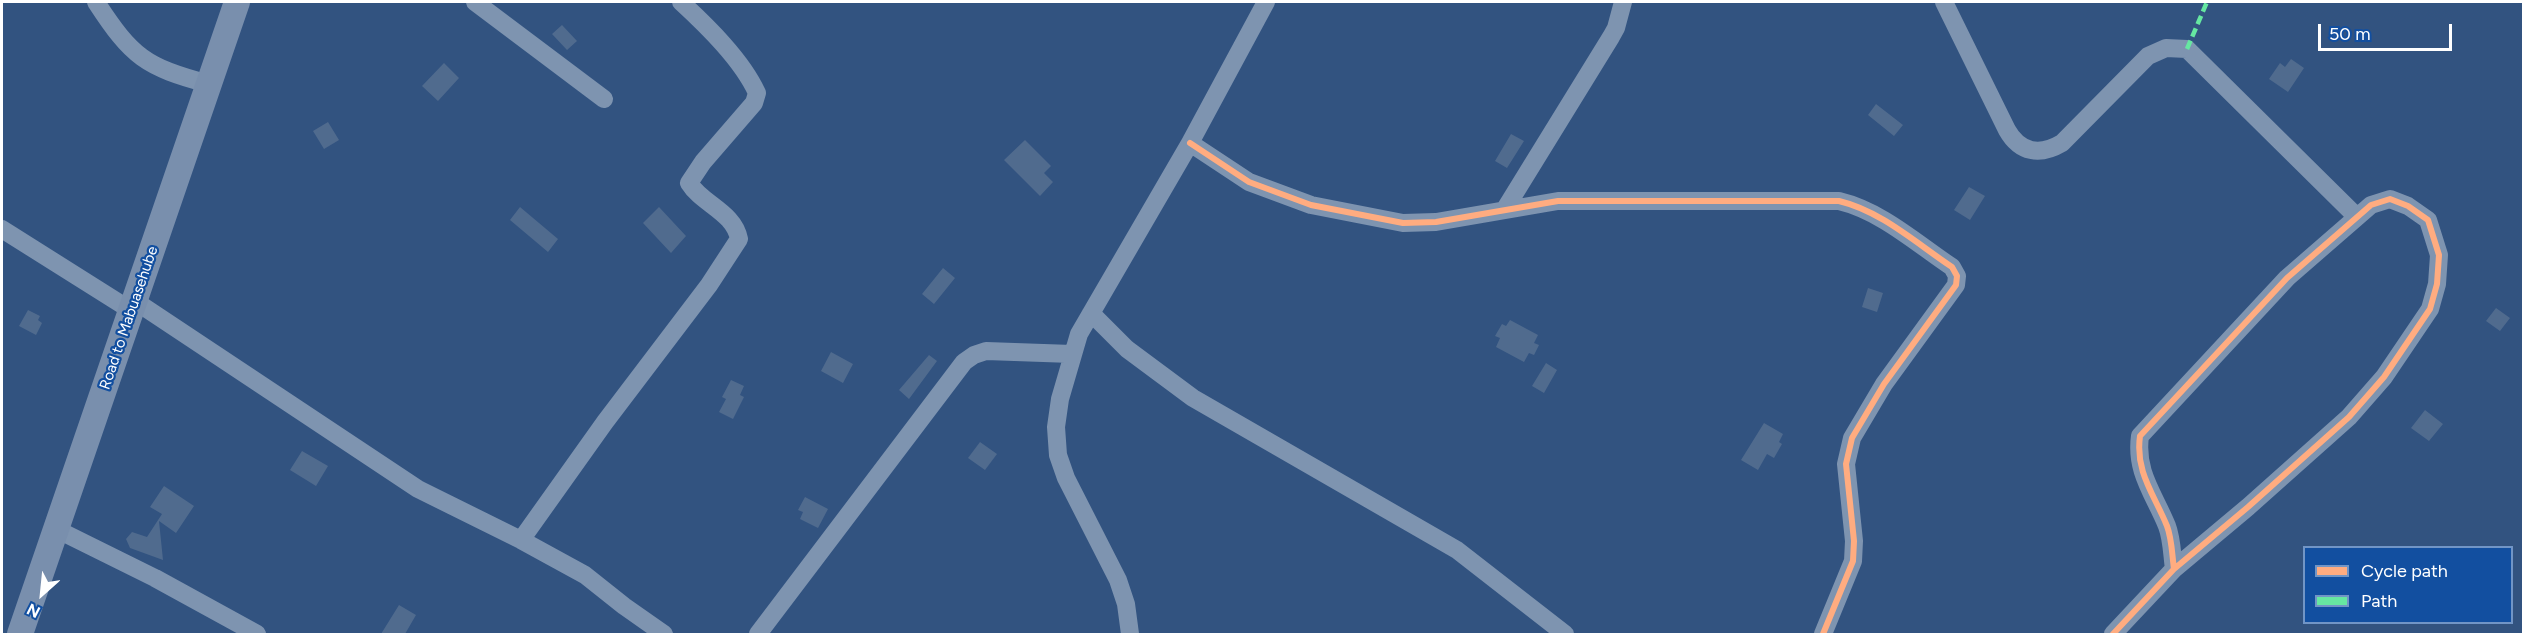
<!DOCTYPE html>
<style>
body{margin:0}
#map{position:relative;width:2525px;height:636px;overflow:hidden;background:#325380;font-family:Figtree,sans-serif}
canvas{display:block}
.frame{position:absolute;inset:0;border:3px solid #fff;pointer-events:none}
.legend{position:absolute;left:2303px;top:546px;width:210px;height:78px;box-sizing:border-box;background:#124fa0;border:2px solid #7195c6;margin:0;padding:8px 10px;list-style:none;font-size:18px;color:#fff}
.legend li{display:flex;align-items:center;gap:12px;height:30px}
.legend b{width:30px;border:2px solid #7195c6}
.north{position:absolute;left:12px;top:564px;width:60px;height:60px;-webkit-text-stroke:4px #124fa0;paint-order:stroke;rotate:207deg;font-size:16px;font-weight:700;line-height:24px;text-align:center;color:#fff}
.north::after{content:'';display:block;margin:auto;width:21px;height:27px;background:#fff;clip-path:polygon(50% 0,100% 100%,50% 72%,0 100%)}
.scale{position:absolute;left:2318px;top:24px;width:134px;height:27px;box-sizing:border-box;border:3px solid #fff;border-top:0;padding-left:8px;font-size:18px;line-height:21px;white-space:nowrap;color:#fff;-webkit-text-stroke:4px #124fa0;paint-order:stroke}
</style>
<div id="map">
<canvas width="2525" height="636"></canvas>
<div class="frame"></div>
<ul class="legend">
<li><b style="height:8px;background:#ffac80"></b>Cycle path</li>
<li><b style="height:8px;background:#66e7a1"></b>Path</li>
</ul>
<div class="north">N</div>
<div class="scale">50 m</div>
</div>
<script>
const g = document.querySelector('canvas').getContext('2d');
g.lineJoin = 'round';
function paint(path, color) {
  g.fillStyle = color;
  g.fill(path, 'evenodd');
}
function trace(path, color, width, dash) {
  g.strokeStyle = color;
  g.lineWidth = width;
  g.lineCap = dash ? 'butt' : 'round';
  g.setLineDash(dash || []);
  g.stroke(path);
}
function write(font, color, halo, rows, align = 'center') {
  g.font = font + ' Figtree,sans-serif';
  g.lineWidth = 4.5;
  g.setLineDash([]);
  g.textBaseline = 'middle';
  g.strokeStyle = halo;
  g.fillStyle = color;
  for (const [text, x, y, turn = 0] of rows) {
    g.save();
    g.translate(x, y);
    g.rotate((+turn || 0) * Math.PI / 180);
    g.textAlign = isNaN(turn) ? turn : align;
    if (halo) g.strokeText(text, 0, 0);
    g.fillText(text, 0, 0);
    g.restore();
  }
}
paint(new Path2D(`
 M562,25L577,41L567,50L552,34Z
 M2291,59L2304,68L2288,92L2269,79L2280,63L2285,67Z
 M444,63L459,78L438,101L422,86Z
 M1876,104L1903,125L1894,136L1868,115Z
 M328,122L339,140L324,149L313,131Z
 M1511,134L1524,141L1507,168L1495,161Z
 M1025,140L1051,166L1044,173L1053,182L1040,196L1004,160Z
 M1969,187L1985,196L1970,220L1954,210Z
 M520,207L558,239L548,252L510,220Z
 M659,207L686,236L671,253L643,223Z
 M943,268L955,278L934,304L922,294Z
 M1868,288L1883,293L1877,312L1862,307Z
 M2496,308L2510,318L2500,331L2486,321Z
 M28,310L40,316L38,320L42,323L36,335L19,326Z
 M1510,320L1538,335L1534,343L1539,345L1534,355L1529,353L1524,362L1496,347L1500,338L1495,336L1502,324L1506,326Z
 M831,352L853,364L843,383L821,371Z
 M929,355L937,361L909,399L899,390Z
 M1546,363L1557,370L1544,393L1532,386Z
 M731,380L744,386L740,395L744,397L733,419L719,412L726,399L722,397Z
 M2425,410L2443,424L2429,441L2411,428Z
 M1764,423L1783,434L1779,442L1782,444L1774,458L1767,454L1758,470L1741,460Z
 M980,442L997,454L985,470L968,458Z
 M302,451L328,466L316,486L290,470Z
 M164,486L194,506L176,533L159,521L163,560L130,548L126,539L132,532L147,537L162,514L150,507Z
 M805,497L828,509L818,528L800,519L803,512L798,510Z
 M399,605L416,615L405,634H381Z`), '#506b8e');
trace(new Path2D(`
 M96,2C132,57 145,67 209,84
 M475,2L604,99
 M1944,2L2007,130C2020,153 2040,156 2062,143L2148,56L2166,48L2187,49L2357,217
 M1190,143L1249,182L1311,205L1403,223L1436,222L1558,201H1839C1881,211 1916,243 1952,267L1957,276L1956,285L1884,384L1852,438L1846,464L1854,541L1853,561L1823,634
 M1505,209L1611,37L1616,28L1623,2
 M2,229L132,311
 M135,301L418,489L521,540L585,575L624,606L664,634
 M1091,313L1127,349L1193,398L1457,550L1565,634
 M56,529L155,578L257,634
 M521,540L605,422L709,285L739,239C734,212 702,204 689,183L703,162L754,103L757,93C742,60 707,26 681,2
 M758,634L964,362L974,355L986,351L1072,354
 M1130,634L1126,604L1118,580L1066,478L1058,455L1056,427L1060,399L1079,334L1190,143L1266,2
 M2113,634L2174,569L2248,507L2349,417L2384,377L2430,309L2437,284L2439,255L2428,220L2408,206L2390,199L2371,205L2287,278L2140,436C2135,472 2154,494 2167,526C2172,539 2172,555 2174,569`), '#7e94b0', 18);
trace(new Path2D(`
 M20,634L237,2`), '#798fad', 26);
trace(new Path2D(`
 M2187,49L2207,2`), '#66e7a1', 4.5, [9, 4.5]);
trace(new Path2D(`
 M1190,143L1249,182L1311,205L1403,223L1436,222L1558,201H1839C1881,211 1916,243 1952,267L1957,276L1956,285L1884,384L1852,438L1846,464L1854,541L1853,561L1823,634
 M2113,634L2174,569L2248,507L2349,417L2384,377L2430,309L2437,284L2439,255L2428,220L2408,206L2390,199L2371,205L2287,278L2140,436C2135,472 2154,494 2167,526C2172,539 2172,555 2174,569`), '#ffac80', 6);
write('15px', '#fff', '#124fa0', [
 ["Road to Mabuasehube",129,318,-71]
]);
</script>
